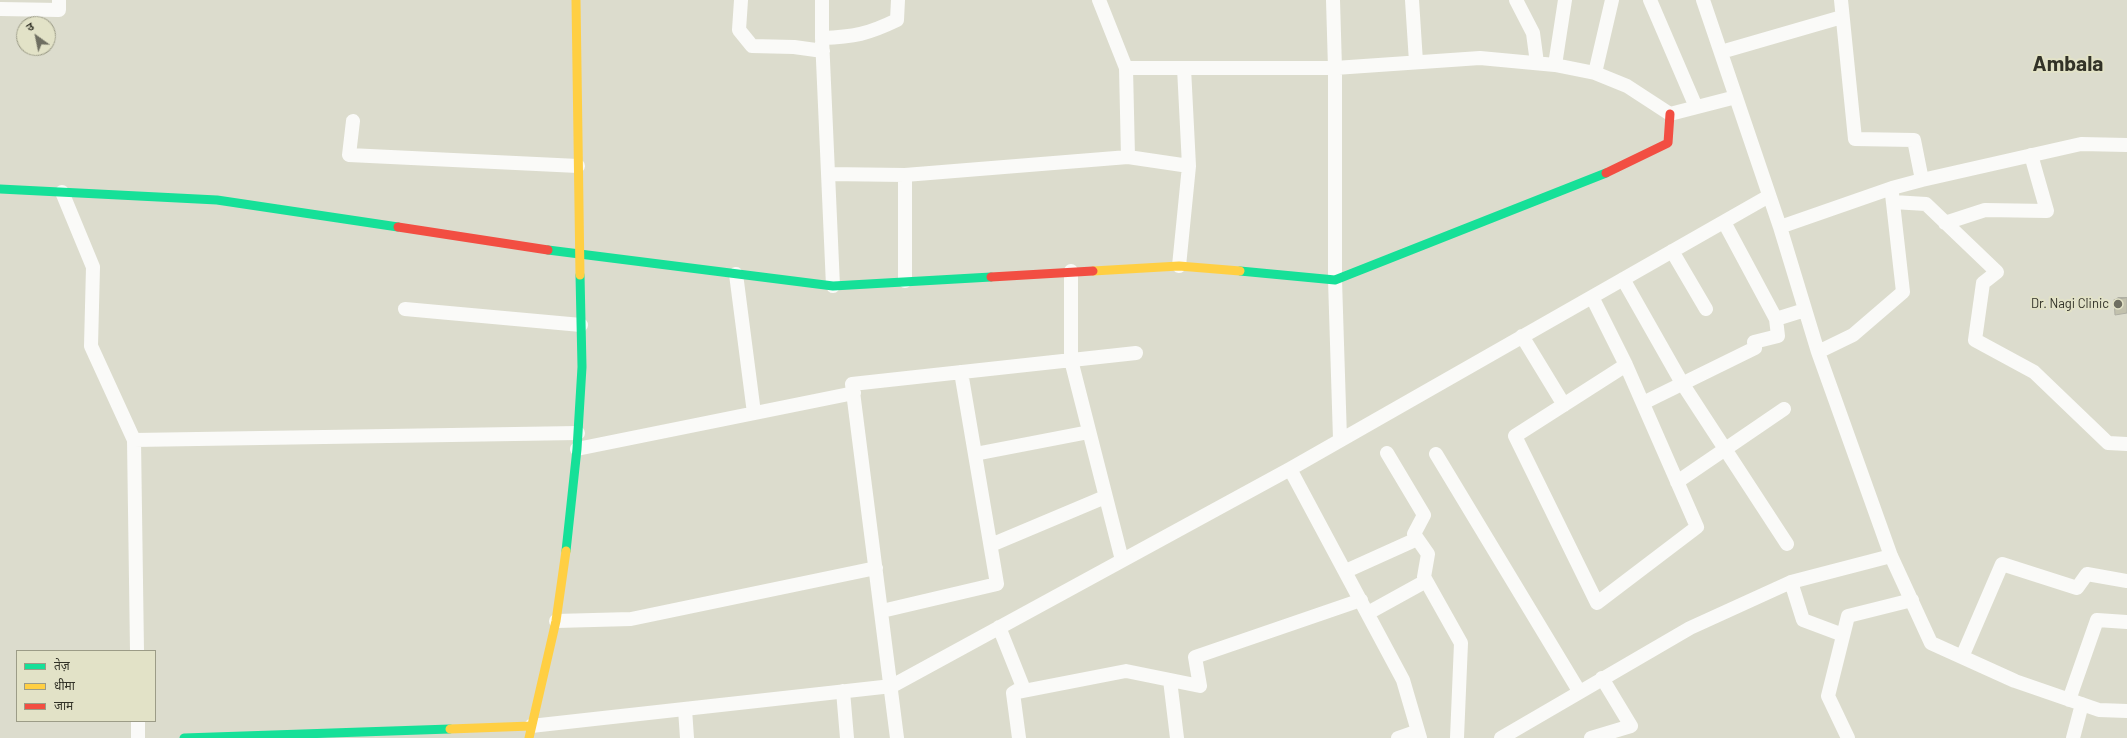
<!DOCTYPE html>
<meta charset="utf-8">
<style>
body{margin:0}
#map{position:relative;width:2127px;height:738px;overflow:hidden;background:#dcdccd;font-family:Barlow,"Noto Sans Devanagari",sans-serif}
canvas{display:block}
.legend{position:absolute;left:16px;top:650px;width:140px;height:72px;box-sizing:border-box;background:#e2e2c7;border:1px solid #9c9c87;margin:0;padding:5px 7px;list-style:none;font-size:12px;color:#323227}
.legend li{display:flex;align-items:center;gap:8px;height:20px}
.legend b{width:20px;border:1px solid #9c9c87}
.north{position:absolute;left:16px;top:16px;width:40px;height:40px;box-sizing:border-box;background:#e2e2c7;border:1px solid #9c9c87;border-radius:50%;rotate:327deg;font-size:11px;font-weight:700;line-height:16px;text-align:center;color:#323227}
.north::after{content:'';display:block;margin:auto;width:14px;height:18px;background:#6e6e61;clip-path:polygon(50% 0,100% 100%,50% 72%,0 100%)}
</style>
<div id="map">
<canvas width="2127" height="738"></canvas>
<ul class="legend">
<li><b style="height:5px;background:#16e098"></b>तेज़</li>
<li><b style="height:5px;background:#ffcf43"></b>धीमा</li>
<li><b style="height:5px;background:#f24e42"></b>जाम</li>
</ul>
<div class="north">उ</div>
</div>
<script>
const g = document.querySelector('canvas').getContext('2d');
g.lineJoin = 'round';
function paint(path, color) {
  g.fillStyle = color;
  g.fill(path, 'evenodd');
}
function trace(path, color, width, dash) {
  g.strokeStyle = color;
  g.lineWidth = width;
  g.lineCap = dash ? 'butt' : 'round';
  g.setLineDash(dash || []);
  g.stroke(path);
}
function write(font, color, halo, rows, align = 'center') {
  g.font = font + ' Barlow,sans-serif';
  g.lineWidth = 4;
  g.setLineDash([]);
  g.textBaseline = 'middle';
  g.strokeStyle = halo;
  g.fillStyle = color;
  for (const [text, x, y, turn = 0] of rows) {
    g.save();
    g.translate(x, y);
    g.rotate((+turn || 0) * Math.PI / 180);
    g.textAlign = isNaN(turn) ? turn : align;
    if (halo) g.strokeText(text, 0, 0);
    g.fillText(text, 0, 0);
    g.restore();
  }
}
paint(new Path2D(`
 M2118,297H2127V312L2115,300Z`), '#0003');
const building = new Path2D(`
 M2127,298V313L2115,315L2114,300Z`);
paint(building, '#c2c1ad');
trace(building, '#afafa3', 1);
trace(new Path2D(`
 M741,0L739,30L752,46L794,47L823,51
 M822,0V38
 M1099,0L1126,68
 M1333,0L1335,68V280L1340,439
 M1412,0L1416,62
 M1516,0L1533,33L1537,63
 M1650,0L1696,107
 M1703,0L1780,227L1818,352L1891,556L1931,643L2015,681L2099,710L2127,711
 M1841,0L1855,139L1914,140L1922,180
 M0,9L59,10V0
 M1721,52L1842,17
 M1555,65L1565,0
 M1595,73L1612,0
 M353,121L349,155L578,166
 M1128,157L1126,68H1335L1480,58L1555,65L1595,73L1627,86L1670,114L1736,97
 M828,174L905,175L1128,157L1189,166
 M905,175V281
 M62,192L93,267L91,346L134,440L137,651
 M1893,202L1926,204L1997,272L1983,283L1975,340L2034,372L2108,443L2127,444
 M1724,222L1776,319
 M1945,223L1985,210L2047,211L2031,155
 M1780,227L1892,188L1922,180L2081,144L2127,145
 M1672,251L1706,309
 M1179,266L1189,166L1184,68
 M1071,271V360L1122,560
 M736,274L754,413
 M1623,279L1682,383L1787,544
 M833,286L822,38C854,37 868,34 897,20L898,0
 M1592,297L1626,365L1697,527L1597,603L1515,436L1626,365
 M405,309L581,325
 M1522,336L1564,405
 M1818,352L1853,335L1903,292L1892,194
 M1643,403L1755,348L1754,342L1778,336L1776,319L1805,310
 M134,440L578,433
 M577,449L854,393
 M1387,453L1424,515L1414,534L1428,554L1424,577L1461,643L1457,738
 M975,454L1089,432
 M1436,454L1579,691
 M1290,469L1403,680L1420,738
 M1677,482L1784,409
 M991,545L1105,497
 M1346,571L1417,539
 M1791,582L1803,620L1843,635
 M882,611L997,584L961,372
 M1368,613L1426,581
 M556,621L631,619L876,568
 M999,627L1023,687L1013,693L1019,738
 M1962,657L2002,564L2077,588L2087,574L2127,581
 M1170,680L1177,738
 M843,691L847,738
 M1013,693L1126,671L1200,686L1195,657L1361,600
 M2069,700L2097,620L2127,622
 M685,709L687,738
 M138,721V738
 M531,726L892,686L1290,469L1769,196
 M897,738L852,384L1136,353
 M1398,738L1418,731
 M1501,738L1690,628L1791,582L1891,556
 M1591,738L1631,726L1602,678
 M1848,738L1828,696L1848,616L1912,600
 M2073,738L2082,704`), '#fafaf8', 14);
trace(new Path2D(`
 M0,189L217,200L398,227
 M548,250L833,286L991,277
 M1240,271L1335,280L1606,173
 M566,551L577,449L582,367L580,275
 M184,738L450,729`), '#16e098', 9);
trace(new Path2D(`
 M576,0L580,275
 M1093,271L1179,266L1240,271
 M450,729L531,726
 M529,738L556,621L566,551`), '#ffcf43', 9);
trace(new Path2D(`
 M1606,173L1668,143L1670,114
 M398,227L548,250
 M991,277L1093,271`), '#f24e42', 9);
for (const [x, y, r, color] of [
 [2118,304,5,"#6e6e61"]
]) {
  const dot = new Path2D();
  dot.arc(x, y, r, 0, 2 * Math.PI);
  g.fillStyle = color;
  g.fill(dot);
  trace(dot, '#e2e2c7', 1.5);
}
write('13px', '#323227', '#e2e2c7', [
 ["Dr. Nagi Clinic",2109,304]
], 'right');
write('bold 21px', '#323227', '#e2e2c7', [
 ["Ambala",2068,64]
]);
</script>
